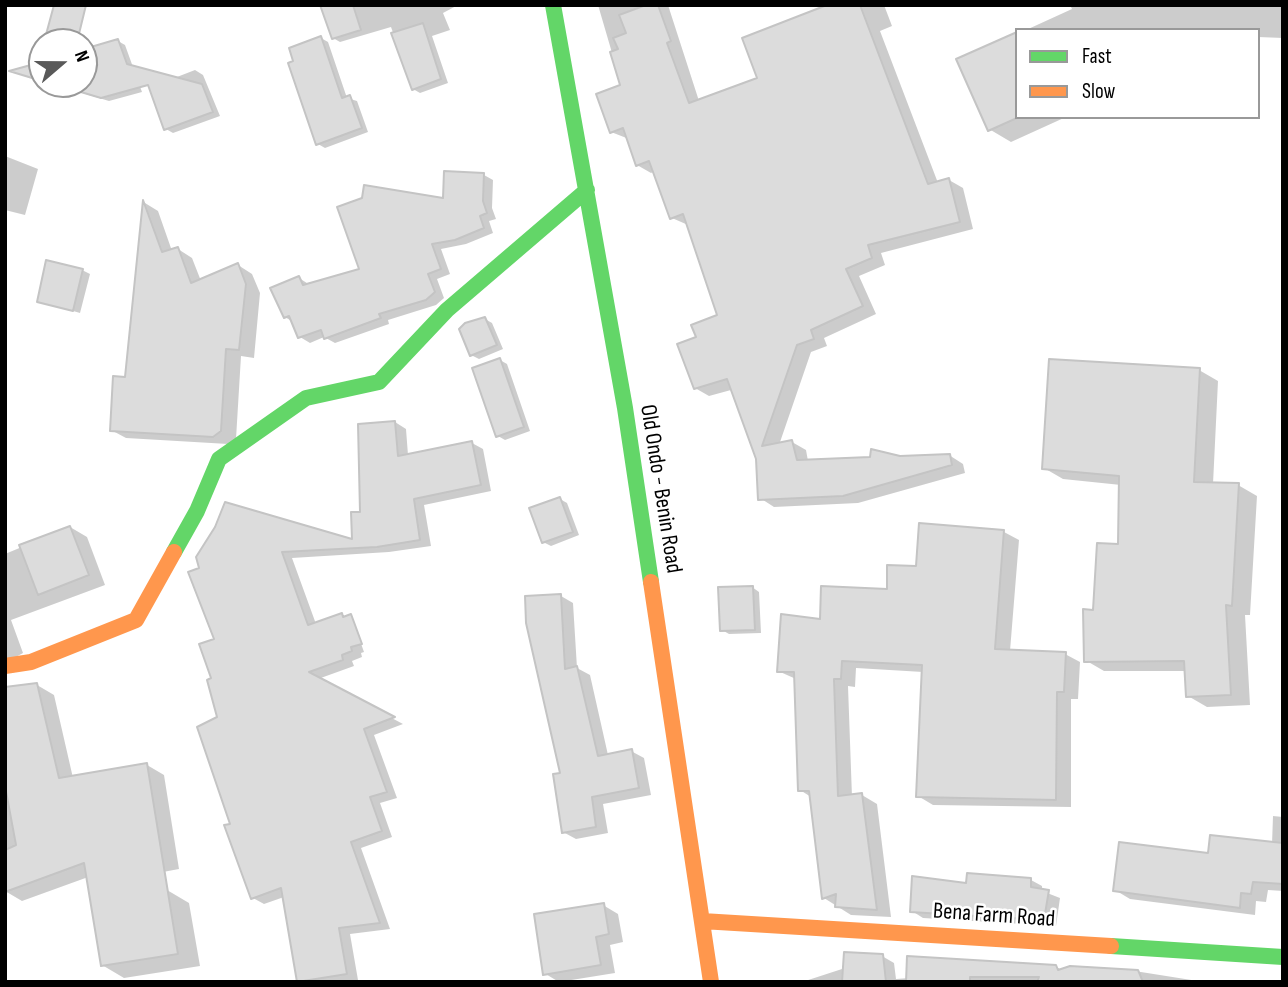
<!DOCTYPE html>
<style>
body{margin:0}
#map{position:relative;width:1288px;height:987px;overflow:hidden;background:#fff;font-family:"Sofia Sans Condensed",sans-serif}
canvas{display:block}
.frame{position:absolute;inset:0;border:7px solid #000;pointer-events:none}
.legend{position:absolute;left:1015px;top:28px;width:245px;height:91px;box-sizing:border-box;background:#fff;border:2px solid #999;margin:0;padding:9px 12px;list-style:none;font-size:21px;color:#000}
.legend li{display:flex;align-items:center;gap:14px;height:35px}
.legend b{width:35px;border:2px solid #999}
.north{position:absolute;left:28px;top:28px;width:70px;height:70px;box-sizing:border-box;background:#fff;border:2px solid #999;border-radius:50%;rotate:70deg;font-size:19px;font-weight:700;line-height:28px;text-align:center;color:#000}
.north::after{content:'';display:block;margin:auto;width:24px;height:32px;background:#595959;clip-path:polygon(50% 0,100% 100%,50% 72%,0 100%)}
</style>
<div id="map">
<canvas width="1288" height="987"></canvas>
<div class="frame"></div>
<ul class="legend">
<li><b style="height:9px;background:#63d668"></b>Fast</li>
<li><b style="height:9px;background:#ff974d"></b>Slow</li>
</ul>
<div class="north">N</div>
</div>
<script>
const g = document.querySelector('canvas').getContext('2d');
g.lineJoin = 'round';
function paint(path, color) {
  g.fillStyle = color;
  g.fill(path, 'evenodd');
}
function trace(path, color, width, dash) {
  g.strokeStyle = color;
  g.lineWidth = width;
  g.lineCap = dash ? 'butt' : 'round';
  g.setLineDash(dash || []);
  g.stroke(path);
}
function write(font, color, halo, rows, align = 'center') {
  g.font = font + ' "Sofia Sans Condensed",sans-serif';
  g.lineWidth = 5;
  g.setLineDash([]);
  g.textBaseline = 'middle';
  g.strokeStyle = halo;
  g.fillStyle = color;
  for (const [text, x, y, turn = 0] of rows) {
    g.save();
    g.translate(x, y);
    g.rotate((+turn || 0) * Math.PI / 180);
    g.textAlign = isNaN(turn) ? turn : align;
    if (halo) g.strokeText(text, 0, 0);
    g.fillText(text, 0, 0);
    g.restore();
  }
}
paint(new Path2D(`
 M321,5H458L443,13L450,30L432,36L448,83L420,93L413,89L391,27L340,42L333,38Z
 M598,5H668L699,101L759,79L831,5H884L892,26L880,31L938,183L949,180L963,188L973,229L881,253L885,265L859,276L876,314L824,338L827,346L811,352L779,445L792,442L806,450L808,461L949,455L963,464L965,473L858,503L774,507L760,498L758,459L731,390L709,396L695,388L698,338L719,316L688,225L672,218L655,171L651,173L637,165L629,139L611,132L622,87Z
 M1070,5H1283V38L1258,37V30H1026L1072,9Z
 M321,38L328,42L347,98L357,101L368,132L325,148L318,144Z
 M118,41L125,45L142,92L109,101L52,84H84V51Z
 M195,70L203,75L220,116L173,133L166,129L151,87Z
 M1017,117H1066L1011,142L989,129Z
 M5,156L38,169L25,215L5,210Z
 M484,175L493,180L492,208L496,219L489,221L493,233L466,244L441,249L450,274L437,279L444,298L436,305L388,320L389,324L335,343L324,337L310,343L300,337L293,322L285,317L299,278L310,285L362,270L445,200Z
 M145,203L158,211L172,251L178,249L192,258L201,281L238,265L252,274L260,293L254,358L241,356L236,439L228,444L126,438L111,430L127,379Z
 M82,270L90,274L80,313L39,301Z
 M485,319L492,323L503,349L479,359L471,355Z
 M500,360L507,364L530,431L505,440L498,436Z
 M1199,370L1218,381L1213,484L1238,485L1257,496L1250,615H1245L1250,705L1207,707L1188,696L1187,671H1104L1085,660L1095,611L1119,546L1121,485L1063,479L1044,468Z
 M395,422L406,429L408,455L472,443L483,449L491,491L424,505L431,546L389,552L292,558L316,624L341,615L353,621L364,652L361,653L362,657L352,661L354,666L318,679L403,724L374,735L397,798L380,803L392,837L361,848L390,929L350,934L358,980L299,982L284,897L264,904L253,898L232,825L213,679L217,640L198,558L353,541Z
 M560,499L567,503L579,535L551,546L543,542Z
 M70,527L87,537L105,585L11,620L23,653L5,663V554Z
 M1004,532L1019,540L1010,651L1065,654L1080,662L1078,699H1071V807L933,805L918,796L923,672L856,668L855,687L848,686L852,797L862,795L877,804L891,917L851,915L824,898L811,797L800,790L796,679L778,671L822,621L888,591L917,568Z
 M752,587L759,592L761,633L729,634L722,630Z
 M561,596L573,603L577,668L590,675L608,755L631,751L644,758L651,795L603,804L608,833L576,839L563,832Z
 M37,685L54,695L73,778L147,765L164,775L179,869L104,883L91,876L22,901L5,891V688Z
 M1273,816L1283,817V891L1268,890L1266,902L1256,901L1255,915L1130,899L1115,890L1209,855L1272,844Z
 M1031,880L1042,886V891L1060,898L1056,926L923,918L912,911L968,884Z
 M167,890L189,903L200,966L124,978L102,965Z
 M603,905L618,914L623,942L610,945L615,973L559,982L544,973Z
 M882,956L894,963L896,979L1056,967L1062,970L1070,967L1141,972L1204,982H802Z`), '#0003');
const building = new Path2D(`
 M54,5H86L77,42H44Z
 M320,5H353L361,30L332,39Z
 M646,5H658L671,41L667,43L689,103L757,78L742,38L827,5H860L928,184L949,178L960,222L868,245L872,258L846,269L863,306L811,330L814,339L797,345L762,446L792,440L797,460L870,457L871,449L900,456L950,454L952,465L843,496L758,500L756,459L727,379L694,389L677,344L696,337L691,325L717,315L683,214L670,219L649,161L636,166L623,128L610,133L596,94L620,85L610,52L618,49L613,38L626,33L619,15Z
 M423,23L441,79L412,90L391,33Z
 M1017,32V118L988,131L956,59Z
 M321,36L342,98L350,95L362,128L316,145L288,63L293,61L289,48Z
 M118,39L127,64L202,84L213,112L164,130L148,85L101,98L54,84H84V49Z
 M42,47V81L9,71L38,63Z
 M444,171L484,173L483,201L487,213L480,216L484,228L455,240L432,244L441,269L428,274L435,292L426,300L379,314L381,318L324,339L321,330L298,338L289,316L284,318L270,288L299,276L303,285L359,269L337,207L362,198L364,185L443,198Z
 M143,200L162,252L178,247L191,283L238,263L246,284L239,350L226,349L221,431L213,437L110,431L113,376L125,377Z
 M46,260L83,269L73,311L37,302Z
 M485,317L497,345L470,356L459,329L465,323Z
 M500,358L524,427L496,437L472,368Z
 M1049,359L1200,368L1194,482L1239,483L1232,606L1226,605L1231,695L1186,697L1184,661L1084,662L1083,609L1093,610L1097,543L1118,544L1119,476L1042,469Z
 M395,421L398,456L472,441L481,485L414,499L420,540L377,547L282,552L308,625L342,613L343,617L351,614L362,644L351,647L352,651L342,655L343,660L309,672L395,717L364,729L387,792L370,797L382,831L351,842L380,923L339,928L347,974L297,982L281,888L251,899L224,825L230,824L197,727L217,717L207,680L211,678L199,644L214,639L188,572L199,568L196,557L215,527L225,502L352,539L351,512H360L358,424Z
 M560,497L573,532L542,543L529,508Z
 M919,523L1004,530L995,649L1066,652L1064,692H1057L1056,800L916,797L922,665L842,661L841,679H834L838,796L862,793L877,910L835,907L836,894L822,899L809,791H798L794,672H777L781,614L820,619L821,586L887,589V565L916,566Z
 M70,526L89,575L38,595L19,545Z
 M753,586L755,630L720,631L718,587Z
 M561,594L565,669L577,666L598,756L632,749L639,788L592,797L596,827L562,833L553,774L560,773L526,623L525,596Z
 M37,683L59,778L147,763L178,954L101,966L84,863L5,892V850L16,845L5,786V687Z
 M1210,835L1283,843V884L1253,882L1251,894L1241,893L1240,908L1113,891L1119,842L1208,853Z
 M967,873L1031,878V887L1049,890L1044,920L910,912L912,876L966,883Z
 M604,903L609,934L596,937L601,965L543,975L534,914Z
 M844,952L883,954L886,982H842Z
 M907,956L1056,965L1058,970L1070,966L1138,970L1143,982H1037L1039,977H970V982H906Z`);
paint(building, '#dcdcdc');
trace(building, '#c4c4c4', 2);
trace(new Path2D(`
 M553,5L625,408L651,582
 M174,552L197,511L219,459L306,398L379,382L447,310L587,190
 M1111,946L1283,957`), '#63d668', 16);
trace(new Path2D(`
 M651,582L711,982
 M5,666L31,662L136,620L174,552
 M702,921L1111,946`), '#ff974d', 16);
write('23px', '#000', '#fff', [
 ["Old Ondo - Benin Road",660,489,81],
 ["Bena Farm Road",994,916,4]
]);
</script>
